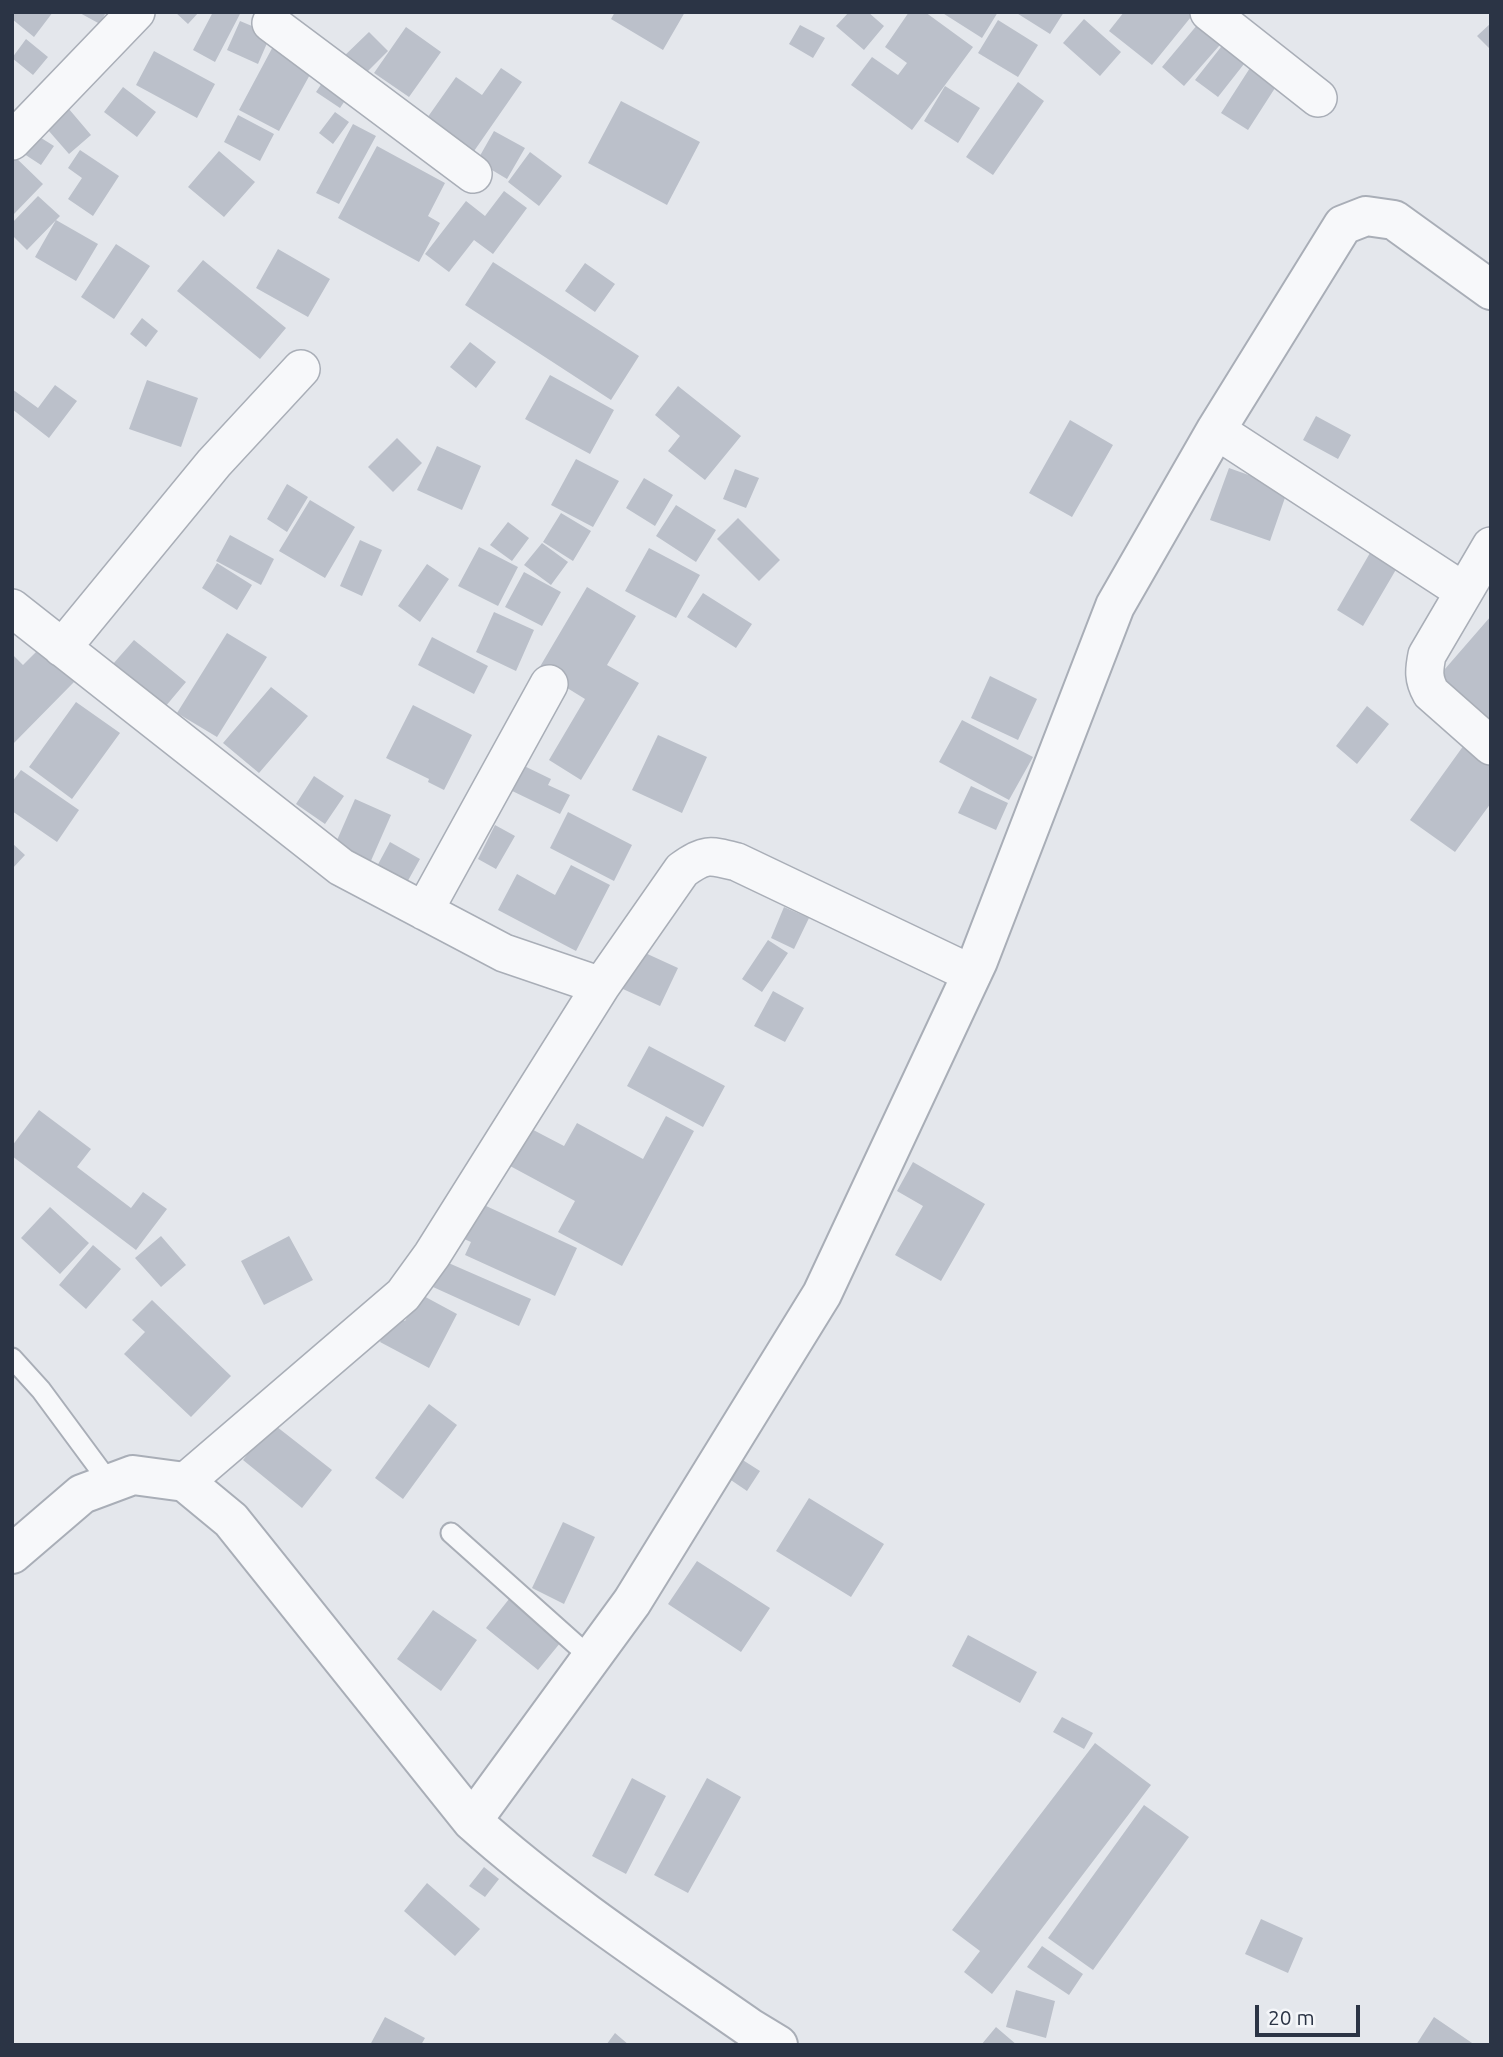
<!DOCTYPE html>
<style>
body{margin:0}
#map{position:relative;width:1503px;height:2057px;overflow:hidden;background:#e4e7ec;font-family:Ubuntu,sans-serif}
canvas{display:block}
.frame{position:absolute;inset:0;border:14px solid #2b3445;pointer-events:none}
.scale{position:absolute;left:1255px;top:2005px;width:105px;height:32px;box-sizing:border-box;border:4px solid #2b3445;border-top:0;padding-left:9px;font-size:21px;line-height:24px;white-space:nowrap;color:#2b3445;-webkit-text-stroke:5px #f4f6f9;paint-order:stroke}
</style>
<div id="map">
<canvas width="1503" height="2057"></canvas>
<div class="frame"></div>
<div class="scale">20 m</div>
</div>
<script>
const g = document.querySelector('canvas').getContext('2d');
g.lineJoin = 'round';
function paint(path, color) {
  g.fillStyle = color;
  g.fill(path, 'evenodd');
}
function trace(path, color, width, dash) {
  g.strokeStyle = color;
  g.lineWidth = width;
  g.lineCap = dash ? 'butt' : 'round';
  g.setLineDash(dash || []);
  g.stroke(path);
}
paint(new Path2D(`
 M12,12H53L34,37L12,19Z
 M78,12H106L100,24Z
 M175,12H199L188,24Z
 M213,12H241L215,62L193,50Z
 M615,12H685L663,50L611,19Z
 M849,12H868L884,26L864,50L836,26Z
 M909,12H925L973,47L912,130L851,85L872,57L898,75L907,63L885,47Z
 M941,12H998L982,38Z
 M1015,12H1064L1050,34Z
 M1124,12H1195L1152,65L1109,31Z
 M1208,12L1233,30L1184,86L1162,67Z
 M1084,19L1121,52L1100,76L1063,43Z
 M998,20L1038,45L1018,77L978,53Z
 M240,21L271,34L258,64L227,50Z
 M1491,23V50L1477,36Z
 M800,25L825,38L813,58L789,44Z
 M406,27L441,52L409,97L374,73Z
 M369,32L388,51L361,78L341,59Z
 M1232,33L1255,50L1218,97L1195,80Z
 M26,39L48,57L33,75L12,58Z
 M277,39L318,60L279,131L239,110Z
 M154,51L215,84L197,118L136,85Z
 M1257,57L1284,74L1248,130L1221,113Z
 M501,68L522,82L472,154L425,121L456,77L482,95Z
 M328,74L352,90L340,108L316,92Z
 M1018,82L1044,101L993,175L966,157Z
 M945,86L980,108L958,143L924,121Z
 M123,87L156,112L137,137L104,112Z
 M621,101L700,142L667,205L588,163Z
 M63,102L91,135L69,154L41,122Z
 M335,112L349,122L333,144L319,133Z
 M238,115L274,134L260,161L224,142Z
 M353,124L376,136L339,204L316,193Z
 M30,131L54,146L41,165L18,150Z
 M494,131L525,148L507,179L477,161Z
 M377,146L445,183L428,216L440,223L419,262L338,218Z
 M80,150L119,176L93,216L68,199L82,178L68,168Z
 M219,151L255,182L224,217L188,187Z
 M530,152L562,176L539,206L508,182Z
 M12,154L43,184L12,216Z
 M504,191L527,208L493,254L474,240L449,272L425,254L466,201L485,216Z
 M38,196L60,216L27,250L12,235V223Z
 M56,220L98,244L76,281L35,257Z
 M116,244L150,266L114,319L81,297Z
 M278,249L330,279L308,317L256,288Z
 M203,260L286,328L260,359L177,291Z
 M493,262L639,356L611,400L465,305Z
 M585,263L615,284L595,312L565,291Z
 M142,318L158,331L146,347L130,334Z
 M470,342L496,362L476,388L450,367Z
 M550,375L614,410L590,454L525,419Z
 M147,380L198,398L181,447L129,429Z
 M55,385L77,401L49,438L12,409V389L38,408Z
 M678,386L741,436L705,480L668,451L680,436L655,415Z
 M1316,416L1351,435L1338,459L1303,440Z
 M1070,420L1113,445L1072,517L1029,493Z
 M397,438L422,463L393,492L368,467Z
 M437,446L481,466L462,510L417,490Z
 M576,459L619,481L593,527L551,505Z
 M1229,468L1288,489L1270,541L1210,520Z
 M735,469L759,478L746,508L723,499Z
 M644,478L673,495L655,526L626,508Z
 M287,484L308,497L287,532L267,519Z
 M310,500L355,527L325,578L279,551Z
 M676,505L716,530L696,562L656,536Z
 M561,513L591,531L573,561L543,542Z
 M738,518L780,560L759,581L717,539Z
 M508,522L529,538L512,561L490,545Z
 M230,535L274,559L261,585L216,561Z
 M360,540L382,550L362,596L340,586Z
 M542,543L568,562L551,585L524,565Z
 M1374,546L1401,561L1363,626L1337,610Z
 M479,547L518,567L498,606L458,586Z
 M649,548L700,575L676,618L625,591Z
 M217,563L252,585L237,610L202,588Z
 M427,564L449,579L420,622L398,606Z
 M524,572L561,592L542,626L505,607Z
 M587,587L636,616L607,665L639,683L581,780L549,760L585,699L538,670Z
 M703,593L752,624L736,648L687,617Z
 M494,612L534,630L516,671L476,652Z
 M1491,616V722L1438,677Z
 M227,633L267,657L217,737L177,713Z
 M432,637L488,666L474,694L418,665Z
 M134,640L186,682L165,707L113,664Z
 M40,648L74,682L12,745V654L23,665Z
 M990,676L1037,699L1018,740L971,718Z
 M271,687L308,716L259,773L223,743Z
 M76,702L120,733L72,799L29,767Z
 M413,705L472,735L444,790L428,782L429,779L386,758Z
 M1367,706L1389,724L1357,764L1336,746Z
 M962,720L1033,757L1009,800L939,762Z
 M658,735L707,757L682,813L632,790Z
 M1464,745L1491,764V803L1455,852L1410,820Z
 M518,763L551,779L548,785L570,795L560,814L506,788Z
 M21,770L79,810L57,842L12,811V782Z
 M314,776L344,796L325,824L296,804Z
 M971,786L1008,803L996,830L958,813Z
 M355,799L391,815L370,863L334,847Z
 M568,812L632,845L614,881L550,848Z
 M495,825L515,836L496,869L478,859Z
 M390,842L420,859L405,886L375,870Z
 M12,843L25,855L12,869Z
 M571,865L610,885L576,951L498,910L517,874L555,895Z
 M784,907L809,918L794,949L771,938Z
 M768,940L788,953L762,992L742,979Z
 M630,946L678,968L660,1006L612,984Z
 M773,991L804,1008L785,1042L754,1026Z
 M649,1046L725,1086L703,1127L627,1086Z
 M39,1110L91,1149L77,1167L131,1208L143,1192L167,1209L136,1250L12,1156V1146Z
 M666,1116L694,1131L622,1266L558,1232L575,1201L499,1160L520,1123L564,1146L577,1123L643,1159Z
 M913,1162L985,1204L941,1281L895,1255L923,1206L897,1191Z
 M471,1199L577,1248L555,1296L465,1255L471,1242L455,1235Z
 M50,1207L89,1243L60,1274L21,1238Z
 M161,1236L186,1265L161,1287L135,1258Z
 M289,1236L313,1280L264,1305L241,1261Z
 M93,1245L121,1269L86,1309L59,1285Z
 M444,1261L531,1299L519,1326L433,1287Z
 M420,1294L457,1314L429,1368L380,1342L394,1315L405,1321Z
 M152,1300L231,1376L191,1417L124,1354L145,1332L132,1320Z
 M429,1404L457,1425L403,1499L375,1478Z
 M272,1423L332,1470L302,1508L243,1460Z
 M738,1457L760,1471L747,1491L725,1476Z
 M809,1498L884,1544L851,1597L776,1551Z
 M563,1522L595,1537L564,1604L532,1588Z
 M697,1561L770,1608L741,1652L668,1604Z
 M513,1594L565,1637L538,1670L486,1628Z
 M433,1610L477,1640L441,1691L397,1659Z
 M968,1635L1037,1672L1020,1703L952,1666Z
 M1062,1717L1093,1733L1084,1749L1053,1732Z
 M1095,1743L1151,1785L992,1994L964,1972L980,1951L952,1930Z
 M632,1778L666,1796L626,1874L592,1856Z
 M707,1778L741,1797L688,1893L654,1875Z
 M1144,1805L1189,1837L1093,1970L1048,1938Z
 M484,1867L499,1879L485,1897L469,1886Z
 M427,1883L480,1929L455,1956L404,1911Z
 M1261,1919L1303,1938L1288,1973L1245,1954Z
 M1042,1946L1083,1974L1069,1995L1027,1967Z
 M1016,1990L1055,2001L1046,2038L1006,2027Z
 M385,2017L425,2038L421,2045H370Z
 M1434,2017L1475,2045H1416Z
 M996,2027L1017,2045H981Z
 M615,2033L629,2045H606Z`), '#bbc0ca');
const service = new Path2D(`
 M12,1358L41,1390L109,1482
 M451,1533L591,1658`);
const minor = new Path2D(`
 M1209,12L1318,98
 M271,23L473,174
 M12,141L136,12
 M1216,430L1463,591
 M1491,546L1427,655C1424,670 1423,679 1431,693L1491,746
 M12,608L341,867L504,953L601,986
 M62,648L214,463L301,369
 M424,911L549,684
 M185,1482L403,1295L432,1255L601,986L682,870C705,853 710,855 737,862L972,974`);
const tertiary = new Path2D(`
 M12,1554L82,1494L133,1475L185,1482L231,1520L472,1821C558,1898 655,1962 750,2028L778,2045
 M472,1821L632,1602L822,1294L978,961L1115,606L1216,430L1343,225L1366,216L1394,220L1491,290`);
trace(service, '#a9aeb7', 23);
trace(minor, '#a9aeb7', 40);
trace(tertiary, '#a9aeb7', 42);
trace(service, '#f7f8fa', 19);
trace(minor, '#f7f8fa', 37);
trace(tertiary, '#f7f8fa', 38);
</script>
